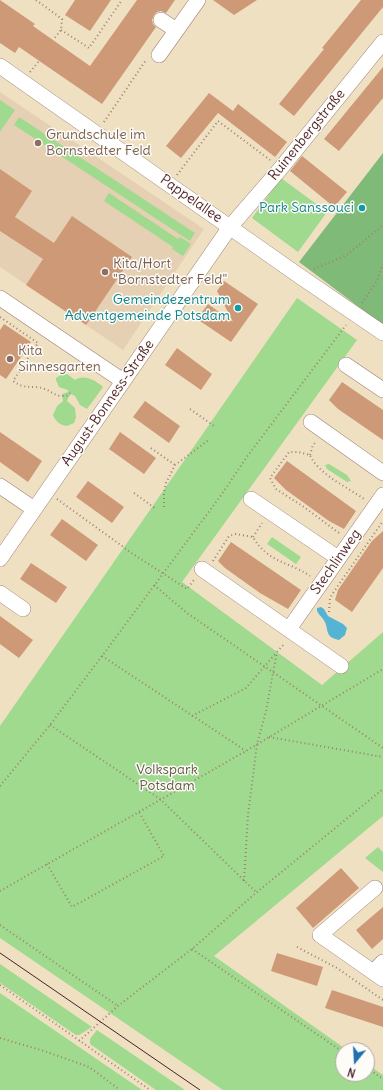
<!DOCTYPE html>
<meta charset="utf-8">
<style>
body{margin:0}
#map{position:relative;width:383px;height:1090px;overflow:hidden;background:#efe0c2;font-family:Delius,sans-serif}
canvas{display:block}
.north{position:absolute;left:335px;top:1042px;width:40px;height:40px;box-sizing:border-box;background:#fdfcf7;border:1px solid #b5a4a5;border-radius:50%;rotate:198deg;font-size:11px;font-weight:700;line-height:16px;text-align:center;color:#4a1f2b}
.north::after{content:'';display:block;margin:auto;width:14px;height:18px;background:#1f6fb2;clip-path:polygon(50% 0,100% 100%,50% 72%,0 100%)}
</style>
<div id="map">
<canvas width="383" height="1090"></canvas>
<div class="north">N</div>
</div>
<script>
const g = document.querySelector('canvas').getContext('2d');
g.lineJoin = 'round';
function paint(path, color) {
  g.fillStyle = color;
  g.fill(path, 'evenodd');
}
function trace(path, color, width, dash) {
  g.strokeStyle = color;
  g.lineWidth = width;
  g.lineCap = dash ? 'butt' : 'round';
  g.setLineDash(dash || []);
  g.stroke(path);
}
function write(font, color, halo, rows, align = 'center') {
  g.font = font + ' Delius,sans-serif';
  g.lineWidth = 3;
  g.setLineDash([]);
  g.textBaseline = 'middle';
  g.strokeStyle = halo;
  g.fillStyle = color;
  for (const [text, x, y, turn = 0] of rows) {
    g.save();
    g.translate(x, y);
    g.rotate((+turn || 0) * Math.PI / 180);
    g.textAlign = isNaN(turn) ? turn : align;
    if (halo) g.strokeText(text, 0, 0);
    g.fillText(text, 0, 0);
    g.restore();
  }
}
paint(new Path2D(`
 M0,92L204,229L123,350L0,267Z`), '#e6d0b4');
paint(new Path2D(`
 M0,100L15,110L0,132Z
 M19,117L195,233L190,241L14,125Z
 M281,178L327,212L298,252L252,218Z
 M109,193L178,239L180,237L191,244L183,256L172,249L173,247L104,201Z
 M297,298L357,340L182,582L322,685L383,632V816L214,956L347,1050H343V1074H367V1064L383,1075V1090H223L0,938V726Z
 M62,374H67L75,380C84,374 95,380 103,387L87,409L80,405L75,396L71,394L68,398L67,401L75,408L76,417L74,423L67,426C60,425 56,422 53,415L57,406L63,401L62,394L68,392V390L59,387L56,380V378Z
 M329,464L347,475L351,481L347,482L327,469L325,465Z
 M272,537L301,557L296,564L267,544Z
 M378,847L383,852V872L365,858Z
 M0,964L92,1027L79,1035H76L67,1029L0,983Z
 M0,993L142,1090H0Z
 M97,1030L185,1090H156L90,1044V1039Z`), '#9fda8e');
paint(new Path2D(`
 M383,153V325L299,262Z`), '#7fba79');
paint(new Path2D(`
 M321,607L324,609L328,616L343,624L347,628L345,635L339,640C323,637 330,628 323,619C321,616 319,615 317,611V608Z`), '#55b4d3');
paint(new Path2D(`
 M0,0L35,24L33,26L90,66L137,0H175L166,13L161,11L157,12L154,15L152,20L153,24L156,27L102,104L19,47L15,53L0,43Z
 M75,0H111L90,31L65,15Z
 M213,0H257L234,15Z
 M361,0H383V7L294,116L279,104L324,49L322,48Z
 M383,67V98L339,151L324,139Z
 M209,93L233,111L238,104L287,142L275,157L218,113L181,158L166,146Z
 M302,156L347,192L334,207L290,171Z
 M0,169L32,191L15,217L54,243L72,216L132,257L86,325L26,285L43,259L0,231Z
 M224,281L258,304L231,342L197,319L208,304L233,322L217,291Z
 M4,324L31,342L6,379L0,375V330Z
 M177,348L212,374L201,390L165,365Z
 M342,382L383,410V440L338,409L329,400Z
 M145,401L180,426L169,443L133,417Z
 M0,432L42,461L28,482L0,462Z
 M120,432L156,458L144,474L109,449Z
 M287,461L356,511L344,529L329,521L286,490L274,478Z
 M88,481L124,507L112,523L76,497Z
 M62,519L98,545L86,561L50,535Z
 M383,531V568L352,612L335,600L338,590L372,541Z
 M231,542L301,590L288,609L260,593L225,568L218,561Z
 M31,563L67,587L56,603L20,579Z
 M0,616L33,640L19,658L0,644Z
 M341,868L359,888L313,928L296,908Z
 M383,907V939L372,949L356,930Z
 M277,953L323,967L317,986L271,971Z
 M332,990L383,1007V1027L325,1008Z`), '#ce9976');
const minor = new Path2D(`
 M161,20L176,30
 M159,55L198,0
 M0,66L298,275L383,333
 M0,298L123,381
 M346,365L383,390
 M311,422L383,473
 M0,486L34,509
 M251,499L338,558
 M0,559L230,227L281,168L383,42
 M202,569L341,666
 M0,593L23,609
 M289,629L383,495
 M375,888L320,935L383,979
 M373,972L383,962`);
trace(minor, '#9c8076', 16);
trace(new Path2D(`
 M36,0L62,19L61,30L53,40
 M61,30L89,48L122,0
 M30,72L39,61
 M104,122L146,60
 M177,175L218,121L270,160
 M314,269L347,255L383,225
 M362,303L377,281L383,264
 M0,317L38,343L13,381C27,391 31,384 45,389C51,391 55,396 62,396C66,396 68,396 70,393
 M190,409L214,426
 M151,448L175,465
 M310,455L313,445L316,442
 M134,493L156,509
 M57,499L133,554L187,589L194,580
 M164,507V493L166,483L175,465L210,439
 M339,533L304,507L276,489L270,478L289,452H298L310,455C318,474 347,487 364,499
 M253,537L262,523
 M213,561L229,536L236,534L253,537C268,563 288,561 310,576
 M154,585L187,613L383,748
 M329,612L330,598L335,590L383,521
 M102,656L246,751
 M192,716L246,688L276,653
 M50,725L160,799L256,892
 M269,737L383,757
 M0,786L50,725L102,656L222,494L246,458L346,325
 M47,864L72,907L164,856L139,812
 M244,881L248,815L257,744L266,711L277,652L285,643
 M0,891L246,751L383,669
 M0,925L118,1006
 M297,947L337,968L383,1000
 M192,949L343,1052
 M0,985L150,1090
 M0,1038L44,1051L89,1067L120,1090
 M79,1041L118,1006L192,949L257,892L383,789
 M367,1068L383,1079`), '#9c8076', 2, [1, 3]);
trace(minor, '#fff', 15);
trace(new Path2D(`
 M0,953L200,1090`), '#4a1f2b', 1);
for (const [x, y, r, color] of [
 [38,143,4,"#8d6e63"],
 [362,208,4,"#0f9aa8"],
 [105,272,4,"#8d6e63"],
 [238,308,4,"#0f9aa8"],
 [10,359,4,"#8d6e63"]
]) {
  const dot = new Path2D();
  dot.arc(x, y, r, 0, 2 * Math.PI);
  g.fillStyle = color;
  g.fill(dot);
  trace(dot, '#fdfcf7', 1.5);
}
write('14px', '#785e54', '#fdfcf7', [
 ["Grundschule im",46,135],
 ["Bornstedter Feld",46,151],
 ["Kita/Hort",113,264],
 ["\"Bornstedter Feld\"",113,280],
 ["Kita",18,351],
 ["Sinnesgarten",18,367]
], 'left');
write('14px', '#4a1f2b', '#fdfcf7', [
 ["Ruinenbergstraße",307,135,-51],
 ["Pappelallee",191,199,35],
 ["August-Bonness-Straße",108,403,-55],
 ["Stechlinweg",336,562,-55]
]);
write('14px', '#0d838f', '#fdfcf7', [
 ["Park Sanssouci",354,208],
 ["Gemeindezentrum",230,300],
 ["Adventgemeinde Potsdam",230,316]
], 'right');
write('14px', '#645749', '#fdfcf7', [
 ["Volkspark",167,770],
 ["Potsdam",167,786]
]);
</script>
